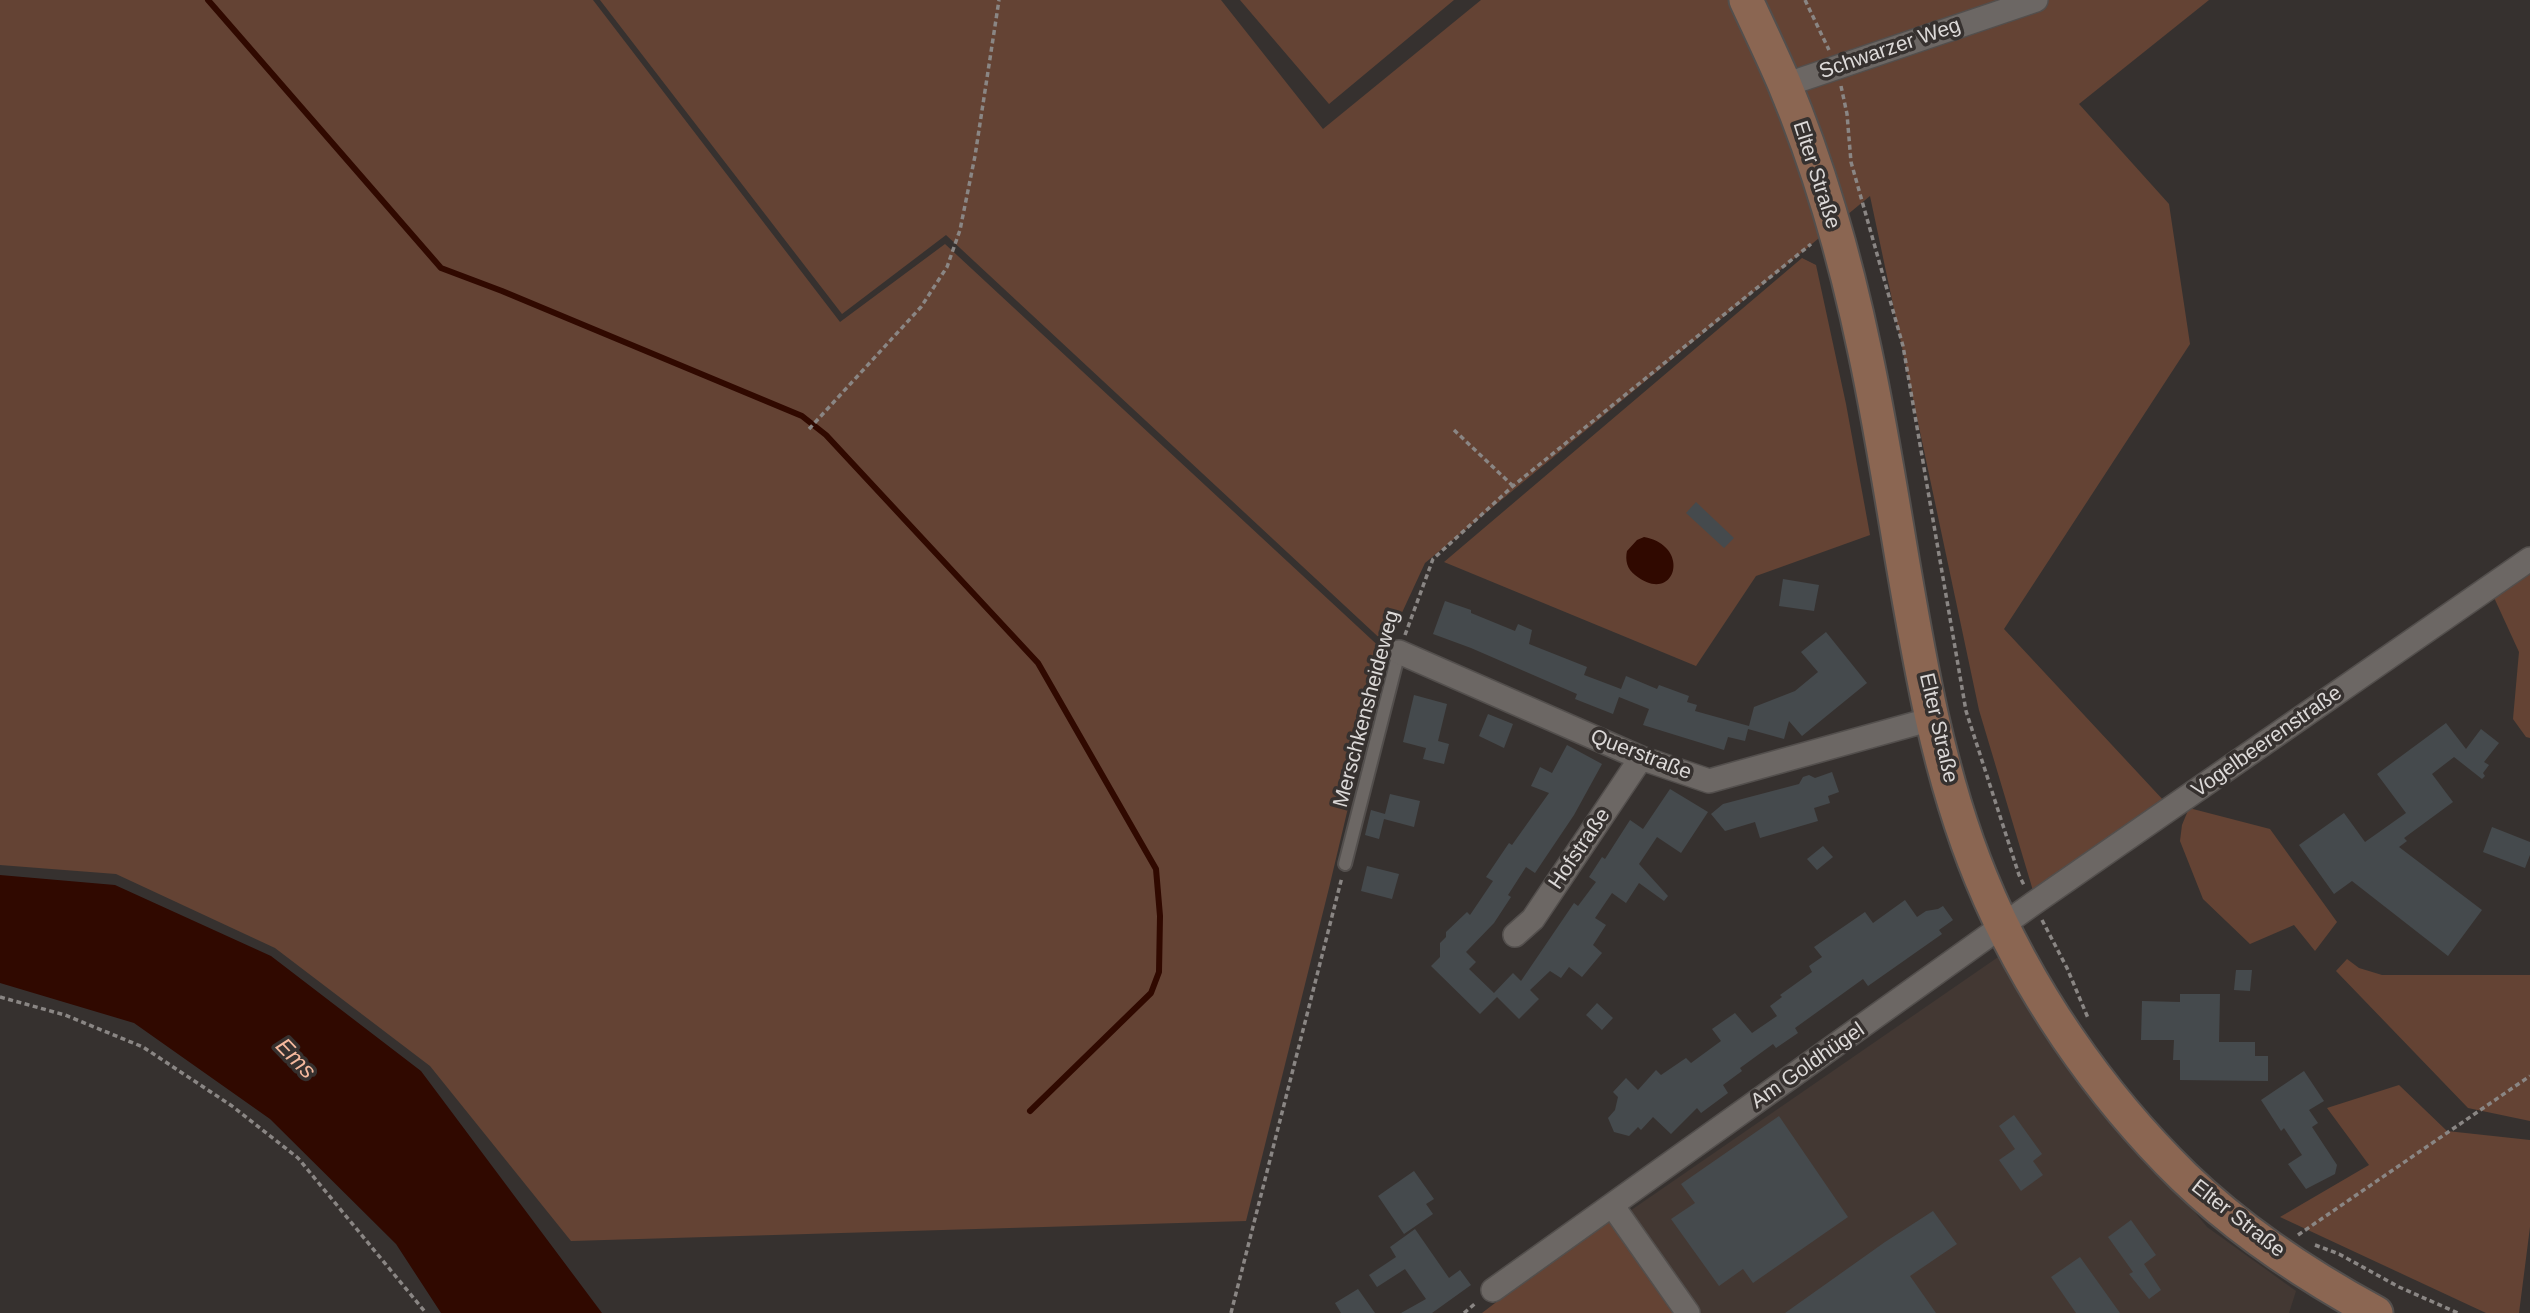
<!DOCTYPE html>
<meta charset="utf-8">
<style>
body{margin:0}
canvas{display:block;background:#36312f}
</style>
<canvas width="2530" height="1313"></canvas>
<script>
const g = document.querySelector('canvas').getContext('2d');
g.lineJoin = 'round';
function paint(path, color) {
  g.fillStyle = color;
  g.fill(path, 'evenodd');
}
function trace(path, color, width, dash) {
  g.strokeStyle = color;
  g.lineWidth = width;
  g.lineCap = dash ? 'butt' : 'round';
  g.setLineDash(dash || []);
  g.stroke(path);
}
function write(font, color, halo, rows, align = 'center') {
  g.font = font + ' Arial,sans-serif';
  g.lineWidth = 7;
  g.setLineDash([]);
  g.textBaseline = 'middle';
  g.strokeStyle = halo;
  g.fillStyle = color;
  for (const [text, x, y, turn = 0] of rows) {
    g.save();
    g.translate(x, y);
    g.rotate((+turn || 0) * Math.PI / 180);
    g.textAlign = isNaN(turn) ? turn : align;
    if (halo) g.strokeText(text, 0, 0);
    g.fillText(text, 0, 0);
    g.restore();
  }
}
paint(new Path2D(`
 M2004,953L2093,1088L2207,1227L2296,1291L2289,1313H1697L1627,1213Z`), '#433833');
paint(new Path2D(`
 M0,0H593L840,322L945,244L1385,652L1329,888L1246,1221L571,1241L430,1066L275,948L116,874L0,865Z
 M600,0H1221L1323,129L1481,0H2209L2079,104L2169,204L2190,344L2004,629L2165,802L2034,894L1979,710L1870,196L1425,563L1387,645L946,235L842,314Z
 M1240,0H1454L1329,104Z
 M1802,258L1816,265L1846,404L1870,535L1756,576L1696,666L1444,562Z
 M2530,562V738L2526,737L2513,719L2519,652L2491,591Z
 M2189,808L2270,829L2337,922L2315,951L2294,925L2250,944L2203,899L2180,841L2182,825Z
 M2347,959L2359,968L2382,975H2530V1121L2468,1108L2336,971Z
 M2399,1085L2447,1131L2530,1140V1227L2519,1313H2486L2280,1217L2369,1165L2327,1108Z
 M1610,1215L1678,1313H1482Z`), '#644334');
paint(new Path2D(`
 M1644,537C1693,546 1675,607 1635,575C1627,569 1625,560 1627,551L1637,540Z
 M0,875L115,885L271,956L421,1071L602,1313H441L396,1244L270,1119L134,1023L0,983Z`), '#300900');
trace(new Path2D(`
 M208,0L441,268L502,291L802,416L826,435L1038,663L1156,869L1160,916L1159,972L1151,993L1030,1111`), '#300900', 6);
paint(new Path2D(`
 M1696,502L1734,538L1724,548L1686,513Z
 M1783,579L1819,585L1814,611L1779,606Z
 M1445,601L1471,610V613L1515,631L1518,624L1532,630L1529,644L1587,667L1584,675L1621,689L1626,676L1657,689L1659,685L1689,696L1687,702L1697,705L1695,711L1749,726L1754,707L1795,691L1818,672L1801,652L1826,632L1867,683L1802,736L1789,721L1784,739L1748,729L1745,741L1728,737L1724,750L1643,725L1649,709L1619,697L1613,714L1575,699L1577,694L1471,648L1433,634Z
 M1414,695L1447,704L1438,741L1449,744L1444,764L1423,759L1426,748L1403,742Z
 M1488,714L1513,724L1504,748L1479,736Z
 M2446,723L2466,749L2481,729L2499,743L2484,762L2489,765L2483,773L2485,776L2482,779L2454,757L2432,774L2453,802L2404,838L2407,841L2399,847L2482,910L2448,956L2352,881L2334,894L2299,845L2344,813L2365,842L2406,813L2377,774Z
 M1567,745L1602,764L1574,815L1535,873L1526,867L1508,895L1511,897L1494,923L1466,952L1476,962L1469,969L1494,993L1513,973L1521,981L1574,903L1578,906L1596,882L1589,877L1602,857L1605,859L1630,820L1643,829L1670,789L1708,812L1681,853L1657,837L1639,864L1668,896L1664,901L1639,883L1626,903L1612,893L1595,918L1606,925L1593,945L1602,953L1582,977L1569,967L1561,978L1550,971L1530,990L1539,999L1519,1019L1497,997L1480,1014L1431,966L1440,957V943L1446,937V932L1467,912L1470,915L1493,881L1486,877L1509,843L1512,845L1549,793L1531,786L1540,767L1552,773Z
 M1832,772L1839,792L1828,796L1830,803L1814,808L1818,821L1760,838L1755,822L1725,831L1711,814L1723,804L1799,784L1803,777L1809,775L1815,778Z
 M1390,794L1420,801L1414,827L1384,819L1379,839L1365,835L1371,810L1385,814Z
 M2492,827L2530,842V855L2525,868L2483,852Z
 M1823,846L1833,857L1817,870L1807,859Z
 M1367,866L1399,874L1392,899L1361,891Z
 M1905,900L1917,917L1926,911L1938,909L1943,906L1953,920L1939,930L1942,934L1868,986L1863,979L1795,1028L1798,1033L1776,1048L1773,1044L1740,1068L1742,1071L1723,1085L1728,1093L1701,1113L1697,1108L1671,1134L1653,1117L1641,1130L1638,1127L1629,1136L1614,1132L1608,1118L1615,1110L1618,1097L1613,1092L1626,1078L1638,1090L1656,1070L1661,1075L1686,1058L1691,1063L1721,1041L1712,1029L1735,1013L1752,1033L1777,1016L1770,1006L1782,997L1780,995L1812,972L1809,966L1822,957L1814,947L1865,912L1873,923Z
 M2236,970H2252L2250,991L2234,990Z
 M2180,994H2220L2219,1042H2255V1056H2268V1081L2180,1080V1060H2173L2174,1040H2141L2142,1001L2180,1002Z
 M1597,1003L1613,1018L1602,1030L1586,1015Z
 M2304,1071L2324,1101L2309,1110L2318,1123L2312,1127L2337,1165L2335,1174L2306,1189L2288,1164L2302,1155L2284,1128L2281,1131L2261,1100Z
 M2014,1115L2042,1154L2033,1161L2043,1175L2021,1191L1999,1160L2015,1149L1999,1126Z
 M1779,1116L1848,1217L1753,1283L1743,1269L1719,1286L1671,1219L1695,1203L1681,1184Z
 M1414,1171L1434,1199L1426,1204L1433,1214L1404,1234L1378,1196Z
 M1933,1211L1957,1244L1910,1276L1936,1313H1785L1885,1242Z
 M2131,1220L2156,1255L2144,1264L2161,1290L2149,1299L2129,1274L2133,1272L2108,1237Z
 M1415,1229L1449,1278L1460,1270L1471,1285L1432,1313H1401L1426,1299L1405,1269L1377,1287L1369,1275L1396,1257L1390,1247Z
 M2080,1257L2120,1313H2076L2051,1277Z
 M1358,1289L1375,1313H1341L1335,1303Z`), '#454a4d');
const lane = new Path2D(`
 M1345,864L1399,652`);
const street = new Path2D(`
 M1785,85L2036,0
 M1399,652L1641,758L1709,781L1932,719
 M1515,935L1533,919L1641,758
 M1493,1290L1612,1205
 M1688,1313L1612,1205L2034,903L2530,559`);
const secondary = new Path2D(`
 M1746,0C1759,28 1772,55 1784,83C1820,169 1846,261 1865,352C1891,473 1905,597 1932,718C1944,771 1960,827 1981,878C2026,988 2099,1094 2184,1177C2241,1232 2308,1276 2376,1313`);
trace(lane, '#534f4d', 16);
trace(street, '#534f4d', 26);
trace(secondary, '#534f4d', 37);
trace(new Path2D(`
 M1805,0L1829,50
 M1841,86L1847,114L1851,162L1903,346L1966,711L2019,875L2024,885
 M809,429L921,307L947,267L960,230L975,156L999,0
 M1454,430L1513,486
 M1405,635L1433,559L1513,486L1811,244
 M2042,920L2067,968L2088,1018
 M0,997L65,1015L143,1047L232,1106L298,1158L426,1313
 M2298,1235L2530,1076
 M2315,1245L2339,1254L2399,1287L2458,1313
 M1231,1313L1342,877
 M1464,1313L1477,1302`), '#8a8684', 3.5, [5, 3.5]);
trace(lane, '#6c6764', 12);
trace(street, '#6c6764', 23);
trace(secondary, '#8b6652', 33);
write('21px', '#dcd9d8', '#36312f', [
 ["Schwarzer Weg",1890,49,-19],
 ["Elter Straße",1816,175,72],
 ["Merschkensheideweg",1367,709,-75],
 ["Elter Straße",1938,728,77],
 ["Vogelbeerenstraße",2267,742,-35],
 ["Querstraße",1641,755,21],
 ["Hofstraße",1580,849,-56],
 ["Am Goldhügel",1808,1066,-35],
 ["Elter Straße",2238,1219,38]
]);
write('italic 23px', '#f5b99e', '#36312f', [
 ["Ems",295,1059,46]
]);
</script>
